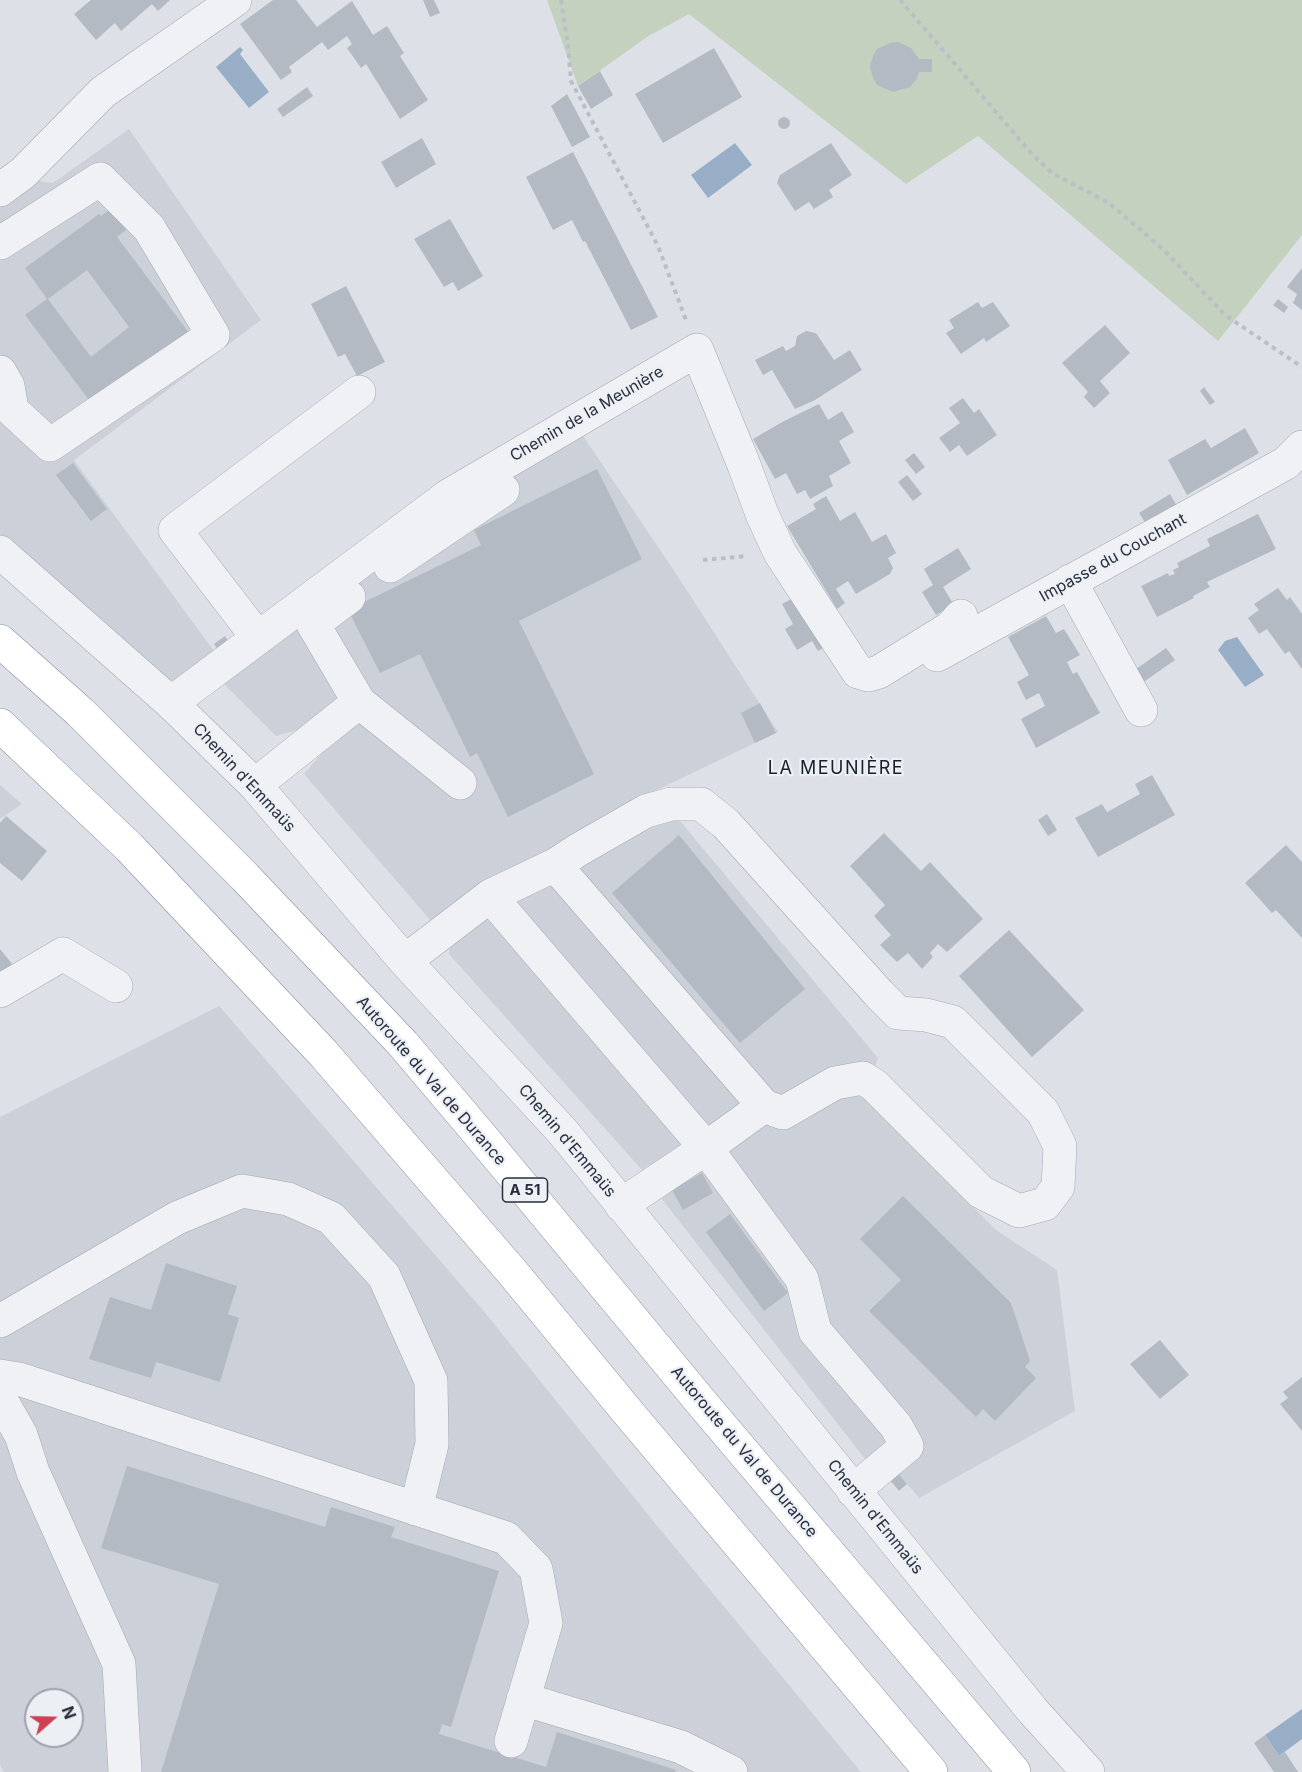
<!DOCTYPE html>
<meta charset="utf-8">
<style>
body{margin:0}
#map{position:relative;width:1302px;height:1772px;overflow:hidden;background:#dde1e7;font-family:Inter,sans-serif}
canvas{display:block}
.north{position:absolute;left:24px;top:1688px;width:60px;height:60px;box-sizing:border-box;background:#ecf0f5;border:2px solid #9da2ab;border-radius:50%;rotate:70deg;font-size:16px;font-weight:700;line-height:24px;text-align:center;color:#272e3d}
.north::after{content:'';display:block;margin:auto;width:21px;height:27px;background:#cc4254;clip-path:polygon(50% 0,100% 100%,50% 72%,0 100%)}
</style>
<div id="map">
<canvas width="1302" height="1772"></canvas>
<div class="north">N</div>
</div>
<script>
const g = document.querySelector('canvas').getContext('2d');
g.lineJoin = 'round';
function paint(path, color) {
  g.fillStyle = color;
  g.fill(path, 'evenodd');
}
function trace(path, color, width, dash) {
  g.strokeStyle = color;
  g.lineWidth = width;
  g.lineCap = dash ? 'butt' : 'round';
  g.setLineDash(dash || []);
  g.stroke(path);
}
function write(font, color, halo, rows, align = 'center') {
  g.font = font + ' Inter,sans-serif';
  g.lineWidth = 4.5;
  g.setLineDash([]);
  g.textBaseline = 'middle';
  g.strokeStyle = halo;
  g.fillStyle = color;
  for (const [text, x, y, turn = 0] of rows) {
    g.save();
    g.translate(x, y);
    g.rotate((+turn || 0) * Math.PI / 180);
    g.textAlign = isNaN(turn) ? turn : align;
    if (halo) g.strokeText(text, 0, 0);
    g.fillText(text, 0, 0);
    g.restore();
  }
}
paint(new Path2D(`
 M129,129L261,320L74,460L219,658L181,679L171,680L162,677L0,535V202L31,180L53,183Z
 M579,430L677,575L778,732L655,791L878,1058L865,1099L996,1230L1057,1270L1075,1411L919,1498L889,1462L869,1464L658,1194L666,1190L649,1165L642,1170L449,954L450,943L304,774L321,754L297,730L276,736L220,680Z
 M0,785L22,804L0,819Z
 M219,1006L482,1309L654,1522L861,1772H4L0,1765V1117ZM36,1700H72V1736H36Z`), '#cbd0d9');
paint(new Path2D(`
 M547,0H1302V235L1218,341L978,136L906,184L689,14L647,37L578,86Z`), '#c3d1be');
paint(new Path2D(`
 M240,47L243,50L240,54L269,92L249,108L216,67Z
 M735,143L752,165L708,198L691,175Z
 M1237,637L1264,675L1245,687L1218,650L1225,641Z
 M1302,1709V1739L1279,1756L1265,1735Z`), '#98aec7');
paint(new Path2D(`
 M91,0H170L158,11L152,4L121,31L115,23L96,40L74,14Z
 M273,0H296L317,27L352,1L373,35L387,26L404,53L400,56L428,100L400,119L366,64L361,68L347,48L352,44L347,36L328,50L322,42L289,67L292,72L281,80L240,24Z
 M423,0H434L440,13L430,17Z
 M898,42L911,48L919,59H932V72H919L916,80L910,87L893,92L877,85L873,78L870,66L873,56L877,49L890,43Z
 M714,48L742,97L663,143L635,94Z
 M600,71L613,95L591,109L578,86Z
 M307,87L313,96L283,117L277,109Z
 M567,94L590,137L572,147L551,106Z
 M778 123a6 6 0 1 1 12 0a6 6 0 1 1-12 0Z
 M422,138L436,164L396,188L381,162Z
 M831,143L852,175L829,190L833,197L814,209L809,202L795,211L777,183L780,175Z
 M573,152L658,317L631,330L585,241L583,242L572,220L553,230L526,177Z
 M111,209L127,229L117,237L189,333L92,404L25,315L47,299L25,268L99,214L101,216ZM87,270L129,327L91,357L48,299Z
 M450,219L483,276L458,291L453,282L444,287L414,239Z
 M1302,268V310L1293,303L1297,294L1287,287Z
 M346,286L385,362L357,376L345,354L338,357L311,304Z
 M1278,299L1288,307L1284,313L1273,305Z
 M978,302L982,308L993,302L1010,326L986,342L984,338L961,354L946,333L954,328L949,320Z
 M1105,325L1130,353L1100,381L1110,393L1094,408L1084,397L1088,392L1062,363Z
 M806,331L816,333L834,360L850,350L862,370L815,400L795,409L772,370L763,375L755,360L783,346L786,351L795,346L797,336Z
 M1204,387L1215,402L1210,405L1200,391Z
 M963,398L974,413L979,409L997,435L967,456L959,445L950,452L939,438L960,423L949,408Z
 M819,404L828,420L842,411L854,432L839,441L851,463L829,476L833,486L810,499L805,490L797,494L786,473L775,479L753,439L784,421Z
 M1245,428L1259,453L1187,495L1168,460L1205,439L1211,448Z
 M914,453L925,467L916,474L905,460Z
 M73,463L107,509L91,521L56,475Z
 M597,469L642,559L519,621L594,774L508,817L477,753L470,757L420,654L380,673L348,610L481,545L474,530Z
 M907,475L922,494L913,501L898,482Z
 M1170,494L1177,506L1172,509L1170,507L1154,517L1148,527L1139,513Z
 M826,496L840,521L855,512L872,542L886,534L896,553L888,558L893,568L890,574L856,594L848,581L836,589L845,603L837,609L787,526L816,509L813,504Z
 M1258,514L1276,549L1207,582L1210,587L1193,596L1194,598L1157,617L1141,586L1168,573L1169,576L1175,574L1173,570L1179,567L1177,563L1210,546L1207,539Z
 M958,548L971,569L943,587L954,605L936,615L922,592L933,585L924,569Z
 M1278,588L1287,600L1290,597L1302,614V669L1289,651L1285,654L1267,629L1259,634L1248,618L1259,610L1254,604Z
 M801,594L830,644L818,651L812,641L797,650L785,629L793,624L782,604Z
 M1046,616L1056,633L1064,629L1080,655L1067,662L1073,674L1077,672L1100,713L1036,748L1021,719L1045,706L1039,693L1026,700L1017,682L1029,675L1008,637Z
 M225,636L232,647L221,654L214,644Z
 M1166,648L1175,660L1135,688L1129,674Z
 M760,703L776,733L755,743L741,713Z
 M1152,775L1175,815L1098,857L1075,818L1102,804L1107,812L1140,794L1135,784Z
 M1047,814L1057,830L1048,836L1038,820Z
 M6,816L47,851L22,881L0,863V823Z
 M884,833L921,871L930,862L983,919L947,952L938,944L930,953L933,957L922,969L908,953L897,962L880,945L891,935L874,916L885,905L850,866Z
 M679,835L805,989L740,1043L612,893Z
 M1286,845L1302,862V938L1276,910L1272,913L1245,883Z
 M1009,930L1084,1010L1032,1057L959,976Z
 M0,949L18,971L0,981Z
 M702,1173L713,1193L683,1210L672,1190Z
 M903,1196L1011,1303L1030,1361L1025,1367L1036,1378L995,1421L983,1409L976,1417L869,1311L901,1280L860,1239Z
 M730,1214L788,1293L764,1311L706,1232Z
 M166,1263L237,1286L228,1314L239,1318L220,1382L156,1362L151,1378L89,1359L110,1297L151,1310Z
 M1160,1340L1189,1375L1160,1399L1130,1364Z
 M1302,1377V1431L1280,1404L1288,1398L1283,1392Z
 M127,1466L325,1527L331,1507L395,1527L391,1537L499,1571L451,1727L442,1724L439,1734L546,1767L557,1732L676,1770L675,1772H161L219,1584L101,1548Z
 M898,1473L907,1484L899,1491L890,1480Z
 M1265,1735L1279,1756L1285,1752L1298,1772H1274L1254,1743Z`), '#b4bac3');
const minor = new Path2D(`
 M0,190L23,173L103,92L235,0
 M0,243L100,179L149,228L213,335L50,445L12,410L8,386L0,372
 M0,552L171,703L255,785L405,961L563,1132L1033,1711L1088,1772
 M390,566L503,490
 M1070,581L1141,710
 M349,597L313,624L359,702L460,783
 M258,638L175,530L359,392
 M937,655L1286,463L1302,447
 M171,703L448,496L697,350L744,465L762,514L780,553L858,672L868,675L879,672L950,628L961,616
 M255,785L359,702
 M490,896L706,1148L802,1279L815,1331L896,1426L907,1446L853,1491
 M405,961L490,896L555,865L578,850L646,811L671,804H701L726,824L880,995L898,1013L926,1015L953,1022L1043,1112L1060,1146L1058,1187L1045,1204L1019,1211L981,1192L874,1085L863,1078L835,1083L783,1113L764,1106L555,865
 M0,991L63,954L116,986
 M621,1205L706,1148L764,1106
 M0,1321L177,1218L242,1191L288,1199L331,1218L384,1276L431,1381L432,1444L416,1509
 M0,1376L19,1379L506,1538L536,1569L546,1623L511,1741
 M0,1398L21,1435L33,1472L119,1664L125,1772
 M523,1699L681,1747L731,1772`);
const highway = new Path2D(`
 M0,641L80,712L245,877L403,1044L480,1135L701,1402L1014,1772
 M0,725L129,847L323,1053L513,1273L626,1410L931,1772`);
trace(minor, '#a3a8b1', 34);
trace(highway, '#858e9d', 34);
trace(new Path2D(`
 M561,0L568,45L571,81L658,246L686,320
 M900,0L1032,154L1052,173L1109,203L1164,250L1225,315L1302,367
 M703,560L747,556`), '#bcbec5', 4, [4.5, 4.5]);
trace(minor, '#f0f1f5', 33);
trace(highway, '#fff', 33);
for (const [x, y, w] of [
 [525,1190,45]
]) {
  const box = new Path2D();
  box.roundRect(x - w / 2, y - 12, w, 24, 4.5);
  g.fillStyle = '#ecf0f5';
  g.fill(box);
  trace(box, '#272e3d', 1.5);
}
write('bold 15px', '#272e3d', null, [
 ["A 51",525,1190]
]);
write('16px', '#272e3d', '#ecf0f5', [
 ["Chemin de la Meunière",587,414,-30],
 ["Impasse du Couchant",1113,558,-29],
 ["Chemin d'Emmaüs",244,778,47],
 ["Autoroute du Val de Durance",431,1081,49],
 ["Chemin d'Emmaüs",567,1141,50],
 ["Autoroute du Val de Durance",744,1452,50],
 ["Chemin d'Emmaüs",875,1517,51]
]);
g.letterSpacing = '1.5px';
write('18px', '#19202e', '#ecf0f5', [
 ["LA MEUNIÈRE",836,769]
]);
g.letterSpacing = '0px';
</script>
